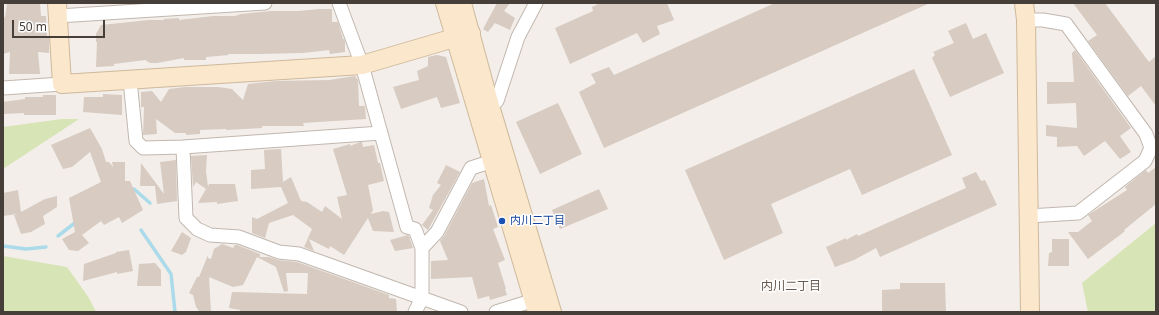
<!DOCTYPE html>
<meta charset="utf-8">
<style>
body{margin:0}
#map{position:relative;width:1159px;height:315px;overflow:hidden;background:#f3eee9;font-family:"Noto Sans",sans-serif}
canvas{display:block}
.frame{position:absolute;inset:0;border:4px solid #463e38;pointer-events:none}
.scale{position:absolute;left:12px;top:20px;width:93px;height:18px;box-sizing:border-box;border:2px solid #463e38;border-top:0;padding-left:5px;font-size:12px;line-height:14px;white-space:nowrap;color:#463e38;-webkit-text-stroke:3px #fff;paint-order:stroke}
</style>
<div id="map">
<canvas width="1159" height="315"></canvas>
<div class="frame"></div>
<div class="scale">50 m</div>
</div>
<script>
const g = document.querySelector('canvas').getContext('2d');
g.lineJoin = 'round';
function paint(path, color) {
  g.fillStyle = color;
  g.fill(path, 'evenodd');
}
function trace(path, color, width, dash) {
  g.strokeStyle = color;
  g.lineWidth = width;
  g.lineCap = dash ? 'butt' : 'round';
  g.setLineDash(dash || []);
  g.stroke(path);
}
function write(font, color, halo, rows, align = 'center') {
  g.font = font + ' "Noto Sans","Noto Sans JP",sans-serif';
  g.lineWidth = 3;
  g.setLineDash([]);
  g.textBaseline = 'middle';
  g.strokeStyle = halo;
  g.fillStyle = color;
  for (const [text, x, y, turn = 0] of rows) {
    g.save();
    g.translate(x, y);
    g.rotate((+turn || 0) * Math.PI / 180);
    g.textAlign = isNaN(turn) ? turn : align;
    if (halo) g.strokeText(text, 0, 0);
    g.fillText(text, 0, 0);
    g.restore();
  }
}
paint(new Path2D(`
 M62,119H79L3,169V127Z
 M1156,223V312H1088L1082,283Z
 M3,256L67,267L89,298L96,312H3Z`), '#d7e4b5');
trace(new Path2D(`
 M130,191L134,189L150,203
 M141,230L171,274L175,312
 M58,236L76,222
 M3,246L26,249L46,247`), '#abdbea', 3.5);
paint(new Path2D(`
 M7,3H40L41,16H46L47,37H49V53L38,52L40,74H9L10,52L3,54V18L5,17Z
 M497,3H510L504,11L515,18L510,30L495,23L488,32L483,29Z
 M600,3H667L674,20L657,26L660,34L643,43L637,33L570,64L555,28L593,11L592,7Z
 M775,3H930L604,148L579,92L596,83L591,74L609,67L614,75Z
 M1073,3H1105L1149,62L1156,56V106L1141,86L1128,96L1088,41L1097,35Z
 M319,9H332V22H338L343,39H344L345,42V52L330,54L329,50L303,53L257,54H228L229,55L206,57V60H184V58L157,63H150L145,60L114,64V66L96,67L97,42H96V34L101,25L149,20H164V19L179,18V20L213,16H235L241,14L271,11H299Z
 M966,23L973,39L986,33L1004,73L950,97L932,58L935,55L933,52L954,43L948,31Z
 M1075,50L1131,128L1120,136L1131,152L1120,159L1105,141L1084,156L1077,146L1057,147V137L1046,136V125L1077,128L1076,103L1047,104V82H1074L1072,53Z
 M437,55L446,57L460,103L441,108L437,97L401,109L393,87L419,80L417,71L428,66V57Z
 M914,69L952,155L862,195L850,169L771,204L783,233L724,260L685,170Z
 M355,76L358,80L359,106H365L366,119L303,123L304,126H262V128L226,130V129L200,130V134L186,135V133H175L156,119L157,134L143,135L144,107H141V92L152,91L161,102L169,89L185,87H218L232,89L243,100L248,84L275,81L329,80Z
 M103,94L122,95V115L83,112L84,97H103Z
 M43,95H56V115H24V113L3,114V102L25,99V97H43Z
 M558,103L582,154L540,174L516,122Z
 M90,128L102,149L106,162H109L113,167L112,162H125V181H130L143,210L122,223L119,217L104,225L101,221L82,235L89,243L78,251L69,250L62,239L75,232L69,198L101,182L90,152L72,167L63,169L51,145Z
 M360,142H362L363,147L374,145L378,163H380L384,181L368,185L373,210L371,214L383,211L389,212L394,232L373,231L368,218L344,255L330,246L329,249L309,239L314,251L304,247L312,229L293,215L269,223L265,238L252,233V217L257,219L288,203L281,187L251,189V170L265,169L264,150L281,149L283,182L291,177L301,201L307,202L322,212L325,206L342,219L337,197L347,195L333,149L350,144V146Z
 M207,155L206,171L208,187L209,184H235L238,201L217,204V202L198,203L206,189L196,182L193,187L191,156Z
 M176,160L177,201L157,204L155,186H140L141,163L164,194L160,162Z
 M446,165L460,172L428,230L422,225L433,210L429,208L433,195L441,185L437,183Z
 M1156,167V204L1124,230L1125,231L1120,235L1088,259L1068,232H1078L1092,221L1088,215L1127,190L1125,187L1146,170L1148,173Z
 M976,172L981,181L985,180L997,205L880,257L876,248L854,260L835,267L826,247L846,238V240L857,234L858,236L966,188L962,178Z
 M484,179L489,206L491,205L498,227L493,229L505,260L498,263L506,289H505L507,295L490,300L489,296L478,299L472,277L431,279V261L448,260L440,241L444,236L472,183Z
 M599,189L608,209L560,229L552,210Z
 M18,190L21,212L45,199L57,196V207L43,216L45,224L31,232L21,234L14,215L17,214L3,216V193Z
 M182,232L191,238L186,252L182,255L171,251Z
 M408,235L409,236L413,248L395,251L390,240Z
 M1052,239H1069V266H1048L1049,253L1052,252Z
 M222,244L233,248L235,245H237L260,254V257H269L278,260L297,262L389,295V298L396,299L397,312H240V310L229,308L232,292L307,294L308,273H286L288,291L284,292L276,267L257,257L243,285L233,287L209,277L211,312H200L196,307L193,295L189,293L197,277H199L208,255V258L211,259L214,249Z
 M129,250L133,271L117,274V272L83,281L84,264L116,253V252Z
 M155,263L161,270V286H137L139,264Z
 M900,283H945L946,312H882V290L900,289Z`), '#d7cbc2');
const street = new Path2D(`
 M339,3L362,65L407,227L415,229L422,248V298L415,312
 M58,16L265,3
 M1026,20H1043L1066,24L1146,134L1151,148L1145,161L1078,213L1028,216
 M130,80L136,141L143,148L183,147L381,133
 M3,88L62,84
 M490,106L497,101L518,37L536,3
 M183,147L186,218L197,229L210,235L239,237L279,252L299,254L461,312
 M422,248L437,232L471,168L499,159
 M496,312L541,298`);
const secondary = new Path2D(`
 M57,3L62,84L362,65L471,33
 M445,3L537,312
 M462,3L490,106L552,312
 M1024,3L1026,20L1030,312`);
trace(street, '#c1b7af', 15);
trace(secondary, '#cfb99c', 20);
trace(street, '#fff', 13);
trace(secondary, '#fae7cc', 18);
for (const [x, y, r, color] of [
 [502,221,4,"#1a4fb4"]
]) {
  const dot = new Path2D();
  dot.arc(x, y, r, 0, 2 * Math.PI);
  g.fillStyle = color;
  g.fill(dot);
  trace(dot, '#fff', 1.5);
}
write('11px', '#164399', '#fff', [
 ["内川二丁目",510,221]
], 'left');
write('12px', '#685a50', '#fff', [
 ["内川二丁目",791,287]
]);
</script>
